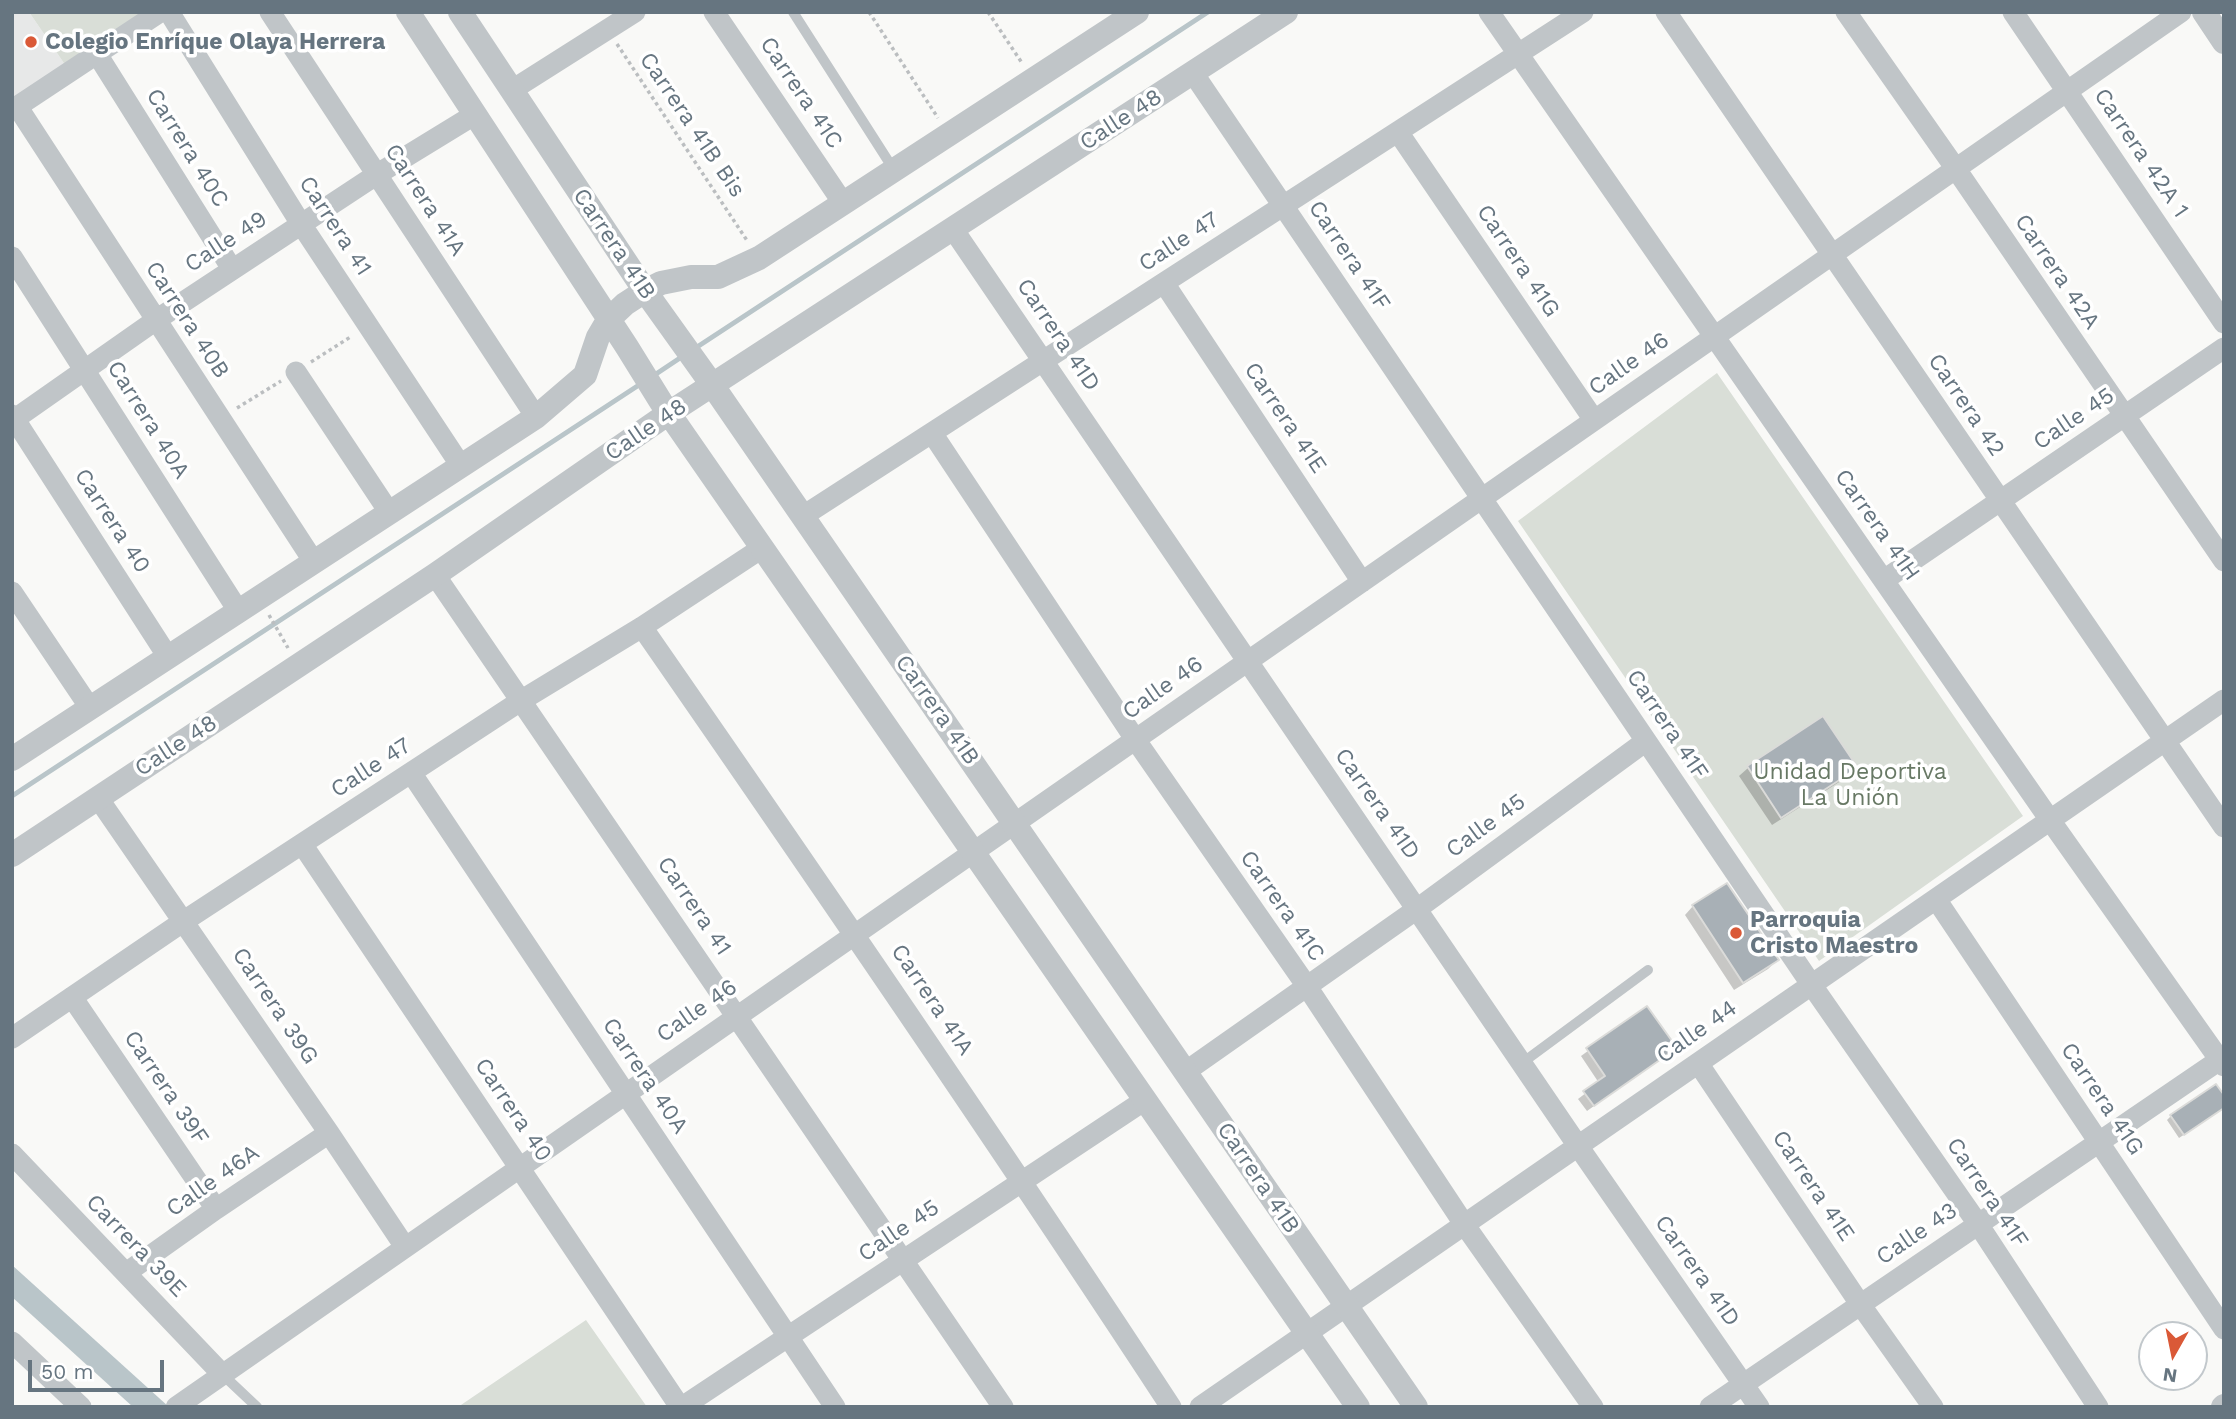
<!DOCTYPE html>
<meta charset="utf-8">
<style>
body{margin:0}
#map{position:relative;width:2236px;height:1419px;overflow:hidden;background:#f9f9f7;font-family:"Work Sans",sans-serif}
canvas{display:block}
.frame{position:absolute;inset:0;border:14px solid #667580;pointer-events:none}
.north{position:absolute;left:2138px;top:1321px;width:70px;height:70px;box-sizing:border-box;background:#fff;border:2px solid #c2c8cc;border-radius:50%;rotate:189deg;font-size:19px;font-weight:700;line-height:28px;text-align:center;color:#667580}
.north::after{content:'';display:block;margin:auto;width:24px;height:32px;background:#da5937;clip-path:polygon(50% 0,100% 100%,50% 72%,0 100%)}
.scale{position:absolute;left:28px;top:1360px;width:136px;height:32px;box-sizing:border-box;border:4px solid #667580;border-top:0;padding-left:9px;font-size:21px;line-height:24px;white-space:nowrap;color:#667580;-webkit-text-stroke:5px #fff;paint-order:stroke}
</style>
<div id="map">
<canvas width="2236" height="1419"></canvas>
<div class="frame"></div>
<div class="north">N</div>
<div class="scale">50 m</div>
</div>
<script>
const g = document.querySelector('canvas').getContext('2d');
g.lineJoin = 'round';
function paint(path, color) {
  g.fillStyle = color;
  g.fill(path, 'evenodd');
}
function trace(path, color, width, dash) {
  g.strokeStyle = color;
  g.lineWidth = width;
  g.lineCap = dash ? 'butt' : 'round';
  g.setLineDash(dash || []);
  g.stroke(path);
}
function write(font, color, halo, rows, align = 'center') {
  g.font = font + ' "Work Sans",sans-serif';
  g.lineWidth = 7;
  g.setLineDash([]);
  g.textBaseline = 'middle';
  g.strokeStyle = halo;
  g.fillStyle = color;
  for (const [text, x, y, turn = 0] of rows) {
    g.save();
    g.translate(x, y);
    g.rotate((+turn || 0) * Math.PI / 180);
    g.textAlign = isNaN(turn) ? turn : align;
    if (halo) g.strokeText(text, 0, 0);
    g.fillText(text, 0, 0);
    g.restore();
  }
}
paint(new Path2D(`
 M12,12H29L70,72L12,110Z`), '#e7e8e8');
paint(new Path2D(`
 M29,12H160L70,72Z
 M1717,373L2023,816L1819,961L1518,521Z
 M586,1320L647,1407H458Z`), '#d9ded7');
paint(new Path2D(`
 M12,1265L169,1407H133L12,1297Z`), '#b9c5c9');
paint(new Path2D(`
 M1823,719L1855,768L1847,777L1772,825L1739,776L1748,768Z
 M1693,906L1777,960L1768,969L1734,990L1685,915Z
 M1647,1008L1675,1048L1587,1111L1578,1099L1599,1083L1581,1056Z
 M2224,1108L2179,1138L2167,1120L2171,1116Z`), '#0003');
trace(new Path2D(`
 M694,349L1208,12
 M653,376L683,356
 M12,796L642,383`), '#b9c5c9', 5);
const building = new Path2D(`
 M1823,716L1858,768L1781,818L1747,766Z
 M1727,883L1779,960L1743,983L1692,905Z
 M1647,1006L1677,1048L1594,1106L1583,1091L1605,1076L1586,1048Z
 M2216,1084L2224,1095V1108L2184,1135L2170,1115Z`);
paint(building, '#a8b0b6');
trace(building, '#dbdbd9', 2);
trace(new Path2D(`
 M869,12L938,118
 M988,12L1022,63
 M617,44L748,242
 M311,362L352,336
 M237,408L281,381
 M269,615L288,648`), '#bbbec0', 3.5, [3.5, 3.5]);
trace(new Path2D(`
 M793,12L894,170
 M1522,1063L1648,970
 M222,1374L257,1407`), '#c0c5c8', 10);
trace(new Path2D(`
 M169,12L301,224L461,466
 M270,12L536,417
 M714,12L843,203
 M1489,12L2050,820L2224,1066
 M1666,12L2224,827
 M1846,12L1956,169L2224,561
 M2013,12L2224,323
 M97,54L232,269
 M1193,73L1811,984L1978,1224L2098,1407
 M512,90L635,12
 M17,106L314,562
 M12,110L160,12
 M1398,132L1594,420
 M953,229L1578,1146L1759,1407
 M12,257L239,612
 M1164,283L1362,582
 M296,372L389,512
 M12,415L168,657
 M12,421L156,320L376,175L474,115
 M932,433L1135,739L1306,985L1464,1224L1593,1407
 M803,516L1583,12
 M435,575L1003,1407
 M1884,580L2224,348
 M12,592L90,708
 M642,627C821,885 999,1144 1171,1407
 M412,774L835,1407
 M98,798L329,1133L405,1247
 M302,844L680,1407
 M1936,899L2224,1329
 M72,997L216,1209
 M12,1038L184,921L522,700L642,627L762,548
 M1698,1063L1860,1304L1933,1407
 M1185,1072L1417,909L1646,741
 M12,1154L222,1374
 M126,1273L216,1209L329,1133
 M12,1342L81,1407
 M176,1407L2181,12
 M682,1407L1145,1100
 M1200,1407L2224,700
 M1710,1407L2224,1057`), '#c0c5c8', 21);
trace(new Path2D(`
 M408,12L627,347L661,402L1358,1407
 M460,12L645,291L713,386L1416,1407
 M2204,12L2224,42
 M12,759L536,417L585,375L598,337L608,320L625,304L645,291L661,283L691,277H718L759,258L1137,12
 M12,855L435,575L669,413L1286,12
 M2223,1407L2224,1406`), '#c0c5c8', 24);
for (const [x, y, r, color] of [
 [31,42,7,"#da5937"],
 [1736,933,7,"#da5937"]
]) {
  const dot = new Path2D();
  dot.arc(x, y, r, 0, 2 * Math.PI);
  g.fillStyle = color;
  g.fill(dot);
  trace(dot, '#fff', 2.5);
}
write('bold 23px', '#667580', '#fff', [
 ["Colegio Enríque Olaya Herrera",45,42],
 ["Parroquia",1750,920],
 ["Cristo Maestro",1750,946]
], 'left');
write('23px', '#667580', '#fff', [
 ["Carrera 41C",801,93,56],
 ["Calle 48",1121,120,-33],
 ["Carrera 41B Bis",692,125,56],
 ["Carrera 40C",187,148,58],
 ["Carrera 42A 1",2141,153,56],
 ["Carrera 41A",425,200,57],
 ["Carrera 41",335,226,57],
 ["Calle 49",226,242,-33],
 ["Calle 47",1179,242,-33],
 ["Carrera 41B",614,244,56],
 ["Carrera 41F",1349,256,56],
 ["Carrera 41G",1518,261,56],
 ["Carrera 42A",2057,272,56],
 ["Carrera 40B",187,320,57],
 ["Carrera 41D",1058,335,56],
 ["Calle 46",1629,364,-35],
 ["Carrera 42",1966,405,56],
 ["Carrera 41E",1285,418,56],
 ["Calle 45",2074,419,-34],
 ["Carrera 40A",148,420,58],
 ["Calle 48",646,430,-34],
 ["Carrera 40",112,521,57],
 ["Carrera 41H",1877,525,55],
 ["Calle 46",1163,688,-35],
 ["Carrera 41B",937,710,55],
 ["Carrera 41F",1667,725,56],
 ["Calle 48",176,746,-33],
 ["Calle 47",371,768,-33],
 ["Carrera 41D",1377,804,55],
 ["Calle 45",1486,826,-36],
 ["Carrera 41",694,906,56],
 ["Carrera 41C",1282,906,55],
 ["Carrera 41A",932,1000,56],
 ["Carrera 39G",275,1006,56],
 ["Calle 46",697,1011,-35],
 ["Calle 44",1697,1032,-35],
 ["Carrera 40A",645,1076,56],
 ["Carrera 39F",166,1088,56],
 ["Carrera 41G",2102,1099,56],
 ["Carrera 40",513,1110,56],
 ["Carrera 41B",1258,1178,56],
 ["Calle 46A",213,1181,-35],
 ["Carrera 41E",1813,1186,56],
 ["Carrera 41F",1987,1193,56],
 ["Calle 45",899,1231,-34],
 ["Calle 43",1917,1234,-34],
 ["Carrera 39E",136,1246,46],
 ["Carrera 41D",1697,1271,55]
]);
write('23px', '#687965', '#fff', [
 ["Unidad Deportiva",1850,772],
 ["La Unión",1850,798]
]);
</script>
